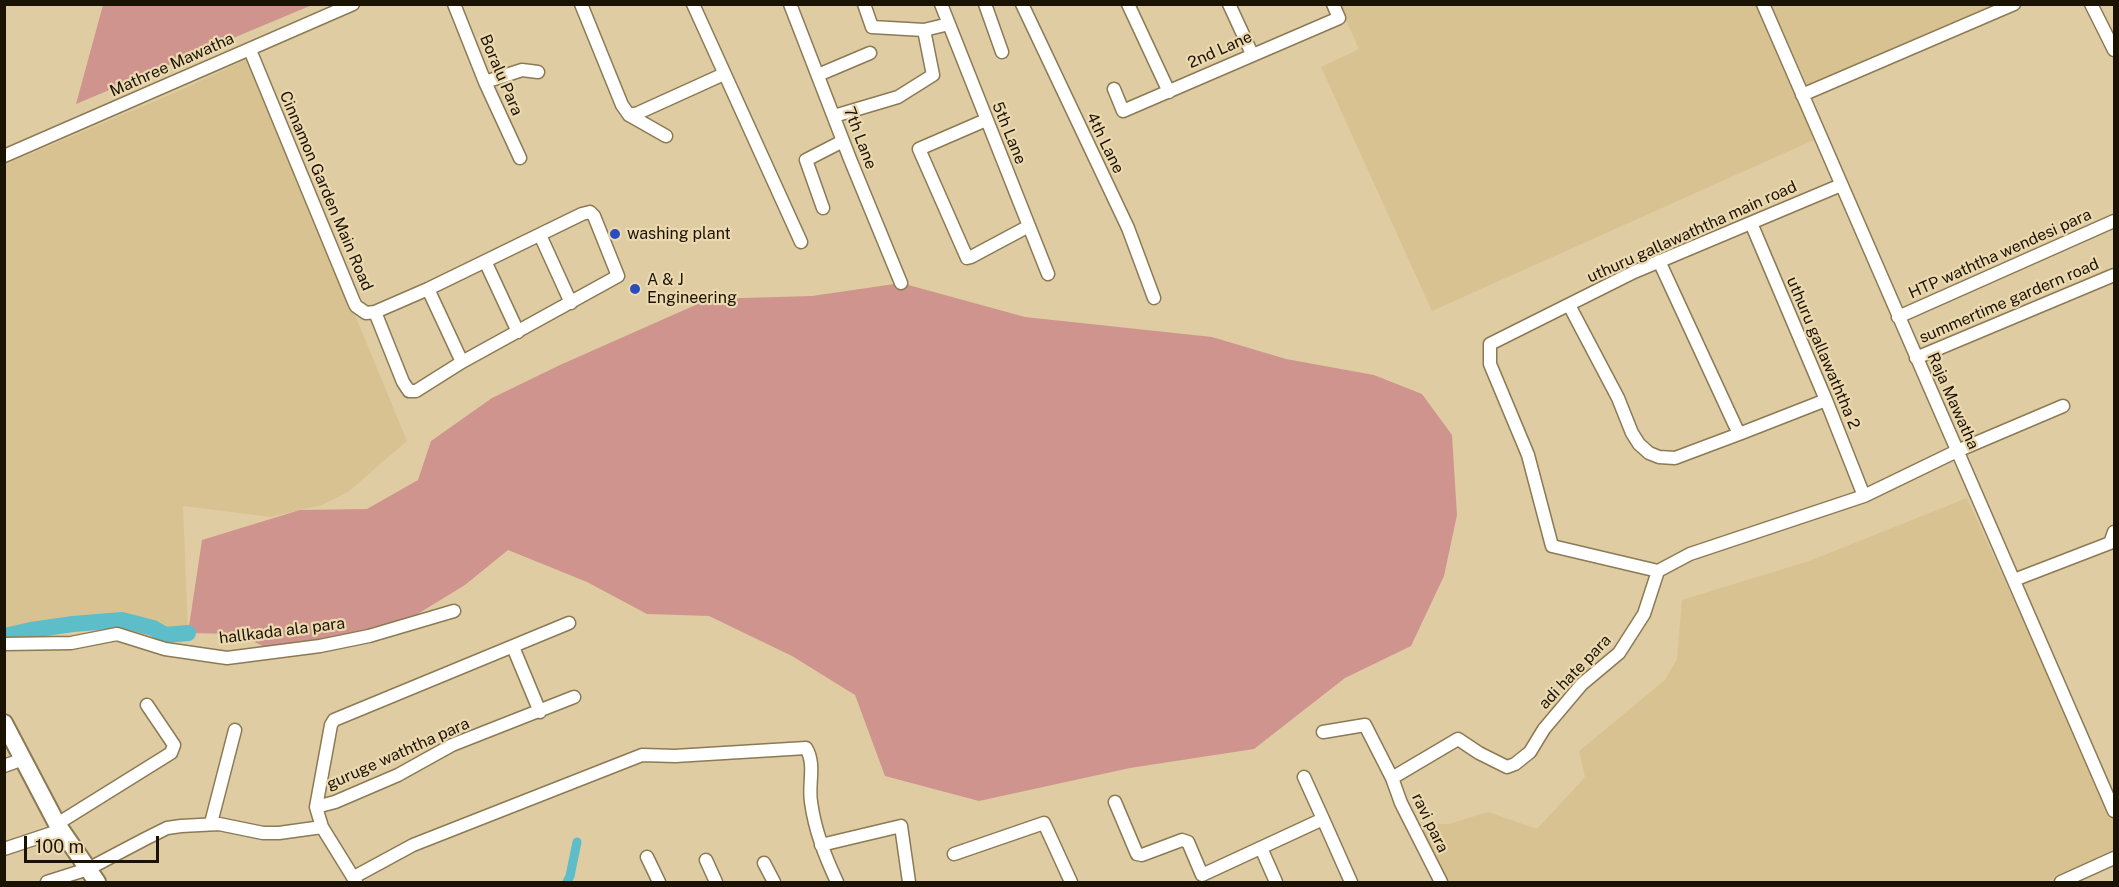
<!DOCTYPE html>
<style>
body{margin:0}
#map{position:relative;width:2119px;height:887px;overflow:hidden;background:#dfcca3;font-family:"Public Sans",sans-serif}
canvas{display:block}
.frame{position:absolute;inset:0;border:6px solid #1a1304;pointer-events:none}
.scale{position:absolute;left:24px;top:836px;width:135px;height:27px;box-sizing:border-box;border:3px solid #1a1304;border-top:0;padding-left:8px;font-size:18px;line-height:21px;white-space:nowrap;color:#1a1304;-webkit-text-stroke:4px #ecd9af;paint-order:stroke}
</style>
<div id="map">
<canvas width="2119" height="887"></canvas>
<div class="frame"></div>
<div class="scale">100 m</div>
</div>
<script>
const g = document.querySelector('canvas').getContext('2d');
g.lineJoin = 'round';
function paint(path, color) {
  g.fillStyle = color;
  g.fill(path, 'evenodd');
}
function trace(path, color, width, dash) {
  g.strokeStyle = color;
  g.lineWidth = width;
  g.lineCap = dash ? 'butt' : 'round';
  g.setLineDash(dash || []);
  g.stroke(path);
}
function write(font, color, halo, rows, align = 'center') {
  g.font = font + ' "Public Sans",sans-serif';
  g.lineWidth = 4.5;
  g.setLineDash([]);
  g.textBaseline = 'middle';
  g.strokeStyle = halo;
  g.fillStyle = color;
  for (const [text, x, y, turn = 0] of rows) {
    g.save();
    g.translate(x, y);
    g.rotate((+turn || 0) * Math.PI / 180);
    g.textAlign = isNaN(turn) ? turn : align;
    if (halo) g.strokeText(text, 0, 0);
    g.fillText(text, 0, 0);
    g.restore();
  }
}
paint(new Path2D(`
 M1339,5H1759L1816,139L1432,311L1321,67L1359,49Z
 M1771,5H1993L1808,87Z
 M249,58L407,441L348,492L322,505L270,517L183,506L188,633L122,615L32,626L5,634L4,165L181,90Z
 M1967,498L2114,819V853L2046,882H1445L1420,824H1449L1488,812L1537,829L1585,777L1579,751L1665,680L1677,659L1682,600L1809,561Z`), '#d9c292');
paint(new Path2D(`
 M103,5V4L312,5L76,104Z
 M901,283L1025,317L1212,337L1286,359L1374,375L1422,394L1452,435L1457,515L1444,576L1411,646L1345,678L1254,749L1130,768L979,801L885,776L855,695L792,656L709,616L647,614L587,582L508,550L465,585L393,629L273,651L238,634L188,633L202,540L300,510L367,509L418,480L431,441L492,398L560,365L709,299L812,296Z`), '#d0948e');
trace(new Path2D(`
 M567,882L570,876L577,842`), '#5dbdc9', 9);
trace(new Path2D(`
 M4,636L31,630L73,624L122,620L153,628L165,635L188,633`), '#5dbdc9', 16);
const minor = new Path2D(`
 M454,4L485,82L520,158
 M581,4L622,105L629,115L638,113L724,74
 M693,4L801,242
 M790,4L850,159L901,283
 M864,4L872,27L924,30L949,24
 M941,4L1048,274
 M985,4L1002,52
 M1022,4L1128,228L1154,298
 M1128,4L1169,92
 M1229,4L1252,54
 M1763,4L2114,811
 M2091,4L2114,50
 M250,50L354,302L356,306L366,313L375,312L428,289L582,214L590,212L594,216L618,276L462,362L416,391H409L403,382L375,312
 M818,75L870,53
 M485,82L522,70L538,72
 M1114,89L1123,111L1339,18L1333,4
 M1802,95L2014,4
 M629,115L666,136
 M834,116L898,97L933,75L924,30
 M986,120L919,149L967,258L971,257L1029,226
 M4,156L353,4
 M823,208L806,160L843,141
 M540,235L571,303
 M485,261L518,332
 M1659,261L1739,434L1826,400
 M428,289L462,362
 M1569,305L1618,398L1632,433L1639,444L1649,453L1659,457L1675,458L1739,434
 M1898,317L2114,221
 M1916,358L2114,275
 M1864,496L1957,451L2063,406
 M1658,571L1552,546L1528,455L1490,364V344L1634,272L1841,185
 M1658,571L1690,554L1864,496L1826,400L1751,223
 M2014,580L2110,543L2114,532
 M4,644L71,643L117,634L165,649L227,658L320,646L369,636L454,611
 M513,647L540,712
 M1323,732L1365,725L1392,778L1458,739L1479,753L1507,767L1515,764L1530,752L1544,729L1582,684L1619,653L1644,614L1658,571
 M4,766L23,759
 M1392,778L1401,803L1441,882
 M1115,802L1137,854L1142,855L1182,840L1188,842L1202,875L1323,819L1304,777
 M316,807L331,725L334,720L569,623
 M1323,819L1351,882
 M211,823L235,730
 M57,824L171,753L174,745L147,705
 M821,845L901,826L909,882
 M1261,848L1276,882
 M4,849L61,830
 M954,854L1044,823L1071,882
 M647,857L659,882
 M706,860L716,882
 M764,863L774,882
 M354,877L413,845L642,755L675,756L806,748C816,764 808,784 811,802C815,831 825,856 837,882
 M47,882L88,869L145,839L167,828L181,826L219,824L263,833H279L322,827
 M356,882L322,827L316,807L335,802L398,775L452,745L574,697
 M2061,882L2114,858`);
const major = new Path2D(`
 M4,723L57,824L97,882`);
trace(minor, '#8b7a53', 15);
trace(major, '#8b7a53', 20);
trace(minor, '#fff', 12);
trace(major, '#fff', 16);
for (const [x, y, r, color] of [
 [615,234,6,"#2a4dbd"],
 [635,289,6,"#2a4dbd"]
]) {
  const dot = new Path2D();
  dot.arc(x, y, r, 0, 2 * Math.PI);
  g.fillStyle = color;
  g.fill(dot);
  trace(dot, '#ecd9af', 2);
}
write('16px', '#1a1304', '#ecd9af', [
 ["2nd Lane",1220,50,-24],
 ["Mathree Mawatha",172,65,-24],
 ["Boralu Para",501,75,67],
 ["5th Lane",1009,133,68],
 ["7th Lane",860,138,69],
 ["4th Lane",1105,143,64],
 ["Cinnamon Garden Main Road",326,191,67],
 ["uthuru gallawaththa main road",1692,232,-24],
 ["HTP waththa wendesi para",2000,254,-24],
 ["summertime gardern road",2009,301,-23],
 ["uthuru gallawaththa 2",1823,353,67],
 ["Raja Mawatha",1953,401,66],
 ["hallkada ala para",282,631,-7],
 ["adi hate para",1575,672,-46],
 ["guruge waththa para",398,754,-24],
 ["ravi para",1430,823,64]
]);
write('16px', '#1a1304', '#ecd9af', [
 ["washing plant",627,234],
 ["A & J",647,280],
 ["Engineering",647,298]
], 'left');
</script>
